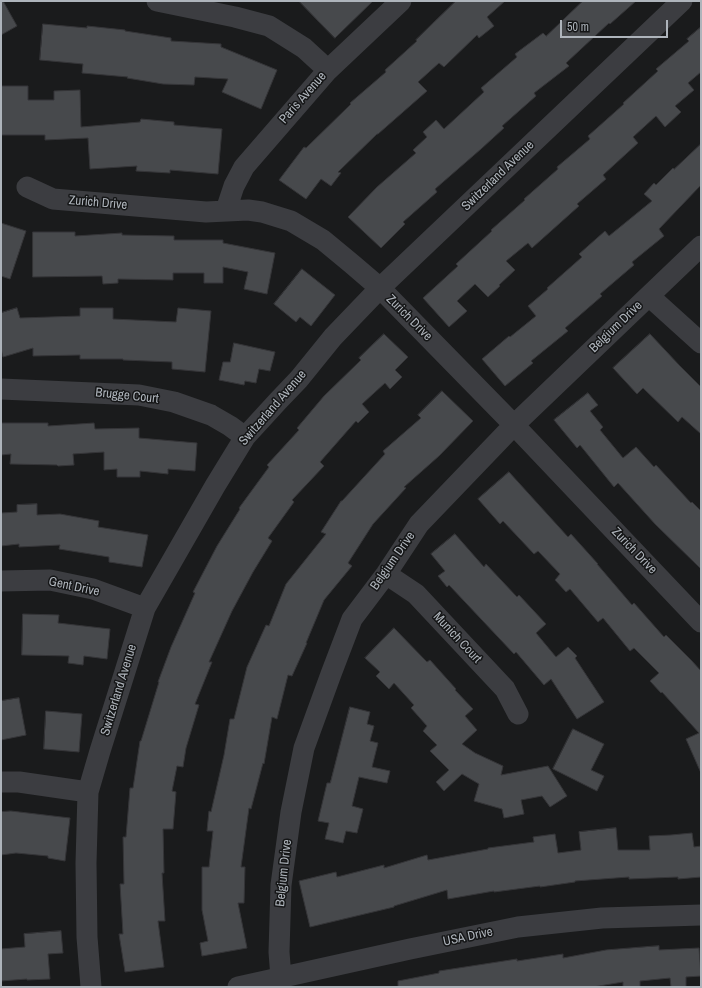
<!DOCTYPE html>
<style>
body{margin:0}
#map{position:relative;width:702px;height:988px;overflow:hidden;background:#1a1b1c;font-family:"Archivo Narrow",sans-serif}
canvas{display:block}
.frame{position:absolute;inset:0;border:2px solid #aeb4bb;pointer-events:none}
.scale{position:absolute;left:560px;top:20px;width:108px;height:18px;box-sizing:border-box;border:2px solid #aeb4bb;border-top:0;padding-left:5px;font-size:12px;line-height:14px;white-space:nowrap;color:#aeb4bb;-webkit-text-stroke:3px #151617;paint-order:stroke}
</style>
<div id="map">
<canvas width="702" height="988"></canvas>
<div class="frame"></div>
<div class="scale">50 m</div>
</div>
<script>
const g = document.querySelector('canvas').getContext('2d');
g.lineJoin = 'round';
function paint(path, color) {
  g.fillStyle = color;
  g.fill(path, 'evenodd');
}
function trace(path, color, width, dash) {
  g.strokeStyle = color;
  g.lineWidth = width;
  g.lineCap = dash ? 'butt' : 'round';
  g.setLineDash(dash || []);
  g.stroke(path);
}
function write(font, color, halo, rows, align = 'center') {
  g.font = font + ' "Archivo Narrow",sans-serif';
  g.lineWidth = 3;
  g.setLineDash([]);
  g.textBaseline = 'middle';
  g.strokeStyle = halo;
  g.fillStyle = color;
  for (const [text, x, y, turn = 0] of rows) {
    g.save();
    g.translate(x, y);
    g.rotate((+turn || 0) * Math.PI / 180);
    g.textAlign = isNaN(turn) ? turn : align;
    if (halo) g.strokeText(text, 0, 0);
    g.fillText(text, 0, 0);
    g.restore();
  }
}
const building = new Path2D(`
 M1,1H3L17,26L1,35Z
 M299,1H373L335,38Z
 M456,1H505L487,17L494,26L479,38L477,35L444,67L439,63L418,82L427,91L378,134H377L338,172L341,173L331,186L321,179L306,199L279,180L304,147L306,148L351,104L350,103L386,72L385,70L417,41L416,40Z
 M583,1H636L610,24L609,23L566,63L569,66L534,93L536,96L502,126L504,128L481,149L435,189L437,192L403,222L405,224L381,248L348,217L377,187L416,153L413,150L427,137L423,132L436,120L444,129L484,92L481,88L517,57L515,54L543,33L546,36Z
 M43,24L87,28V26L125,30V31L171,38V41L221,44V47L277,70L261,109L222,92L228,79L195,77L194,85L163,84L127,78L128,77L82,73L83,64L40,60Z
 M701,27V72L688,83L694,90L675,106L681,112L665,127L656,116L633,137L638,143L603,175L606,179L577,204L579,206L532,248L528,243L506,261L515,270L499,285L500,286L488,297L475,284L457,301L467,311L449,327L423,298L458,266L456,264L492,231L491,230L525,200L524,199L558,169L557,167L590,139L588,136L624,104L623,103L658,71L656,69L689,41L687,39Z
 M1,86H28V100H54V91L80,90L81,127L140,122L141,119L174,122V125L222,129L218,174L170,170V173L136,171L137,166L90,169L88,138L45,140V135H1Z
 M701,144V185L659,229L664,236L632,262L634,265L600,294L602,296L565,328L568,331L531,361L533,363L505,386L482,359L509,336L510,337L536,316L528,306L548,289L547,288L582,257L579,254L605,231L609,236L652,201L644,194L654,183L656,185L673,168L674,169Z
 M1,223L26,231L10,279L1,276Z
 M33,232H75V236L122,233V235L174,236V240H223V243L275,253L267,294L244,289L248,272L223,267V283H204V273H173V280L118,279V283L103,284L102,276L33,277Z
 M302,269L335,295L311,326L300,317L296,322L274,304Z
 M17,308L20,318L80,316V308H113V319L176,322L178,308L211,311L205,372L172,369V362L123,360V359H80V355L33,356V348L3,357L1,349V313Z
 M384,334L408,357L395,370L402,377L390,389L385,383L362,404L369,412L358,423L356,421L320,462L324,466L292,500L294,502L268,538L272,541L253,572L232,611L209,662H212L195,704L199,705L186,748L183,767L177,766L172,791L176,792L173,829H163L164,873H162L165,921H158L164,967L125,972L119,934H123L120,884H124L123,837H126L130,788H133L140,741H141L159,682H158L171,647L195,593L193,592L217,546L240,509L239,508L269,467L267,465L299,430L297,428L324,396L361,360L359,358Z
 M650,334L680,366L701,387V434L682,417L678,422L643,388L637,394L613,368Z
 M234,343L275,352L270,371L259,369L256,383L245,381L244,385L219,380L223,362H230Z
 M442,391L473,421L439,456L404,487L406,488L373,524L348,563L352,566L324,600L306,643H307L292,676L288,675L277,719L272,717L264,764L263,763L251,809L249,808L241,867H245L244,903H238L247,948L202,956L200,943L208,941L202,910V867H209L213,831H207L209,811L211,812L224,755L230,719H234L247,667L266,625L269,626L286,584L326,534L321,532L341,501H342L385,454L383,451L421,418L418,415Z
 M588,393L598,405L590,411L603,427L600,430L623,458L636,447L654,467L656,465L691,503L692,502L701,511V569L655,524L618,483L614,487L580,445L577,448L554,420Z
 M1,423H48V426L94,423L95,429L139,428V438L197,443L195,471L168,469V474L140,471V477H117V469L104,470V452L73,454L74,465L58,466L57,465L10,464L11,454L1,455Z
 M509,472L568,537L571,534L598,564H597L632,605L634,603L664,637L666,635L692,661L701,671V773L686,739L699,733L662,692L661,693L650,681L659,673L634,648L630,651L603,618L598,622L570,589L566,592L555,580L560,574L538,551L534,554L503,521L500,524L478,499Z
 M37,504V515L60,514L99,521L98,527L148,535L142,567L109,562V557L59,549L60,545L19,547V544L1,546V513L17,512V505Z
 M455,534L484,567L486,564L517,597L519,595L546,624L536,633L556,657L568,647L577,656L575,658L604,702L577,719L551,679L544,685L516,652L514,654L449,585L447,587L438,576L445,571L431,554Z
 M23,614L59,615L58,623L110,629L107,659L84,656L83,665L68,663L69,656L22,655Z
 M394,628L427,662L430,660L456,689L455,690L473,709L465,716L477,730L462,744L475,753L503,766L501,775L548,766L567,796L550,807L542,796L521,800L524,814L504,818L502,809L474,801L479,784L462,774L444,791L436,782L449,770L430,751L437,745L423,731L427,726L411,708L414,705L394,683L389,689L376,676L380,672L365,658Z
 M19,698L26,735L1,740V701Z
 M350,707L370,712L367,724L374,726L370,741L378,743L372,767L390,771L387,783L359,777L352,806L363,809L357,833L346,831L343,843L325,839L329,823L318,821L327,783H330Z
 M46,711L82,714L79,752L44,749Z
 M573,729L604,744L591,770L604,776L597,791L553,769Z
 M11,811L70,818L65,861L48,858V856L16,853L1,855V812Z
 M616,828L618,850H650L649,836L671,835L692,833L694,847L701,846V877L678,879V877L629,879V877L575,881V882L540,887V886L494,892V891L448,899L447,890L394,906V907L310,927L299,881L336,872L337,877L384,865V868L427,855L428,860L488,849V848L534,842L533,837L555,834L558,853L581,850L579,832Z
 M61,931L63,953L48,954L50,979L27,980V979L1,981V949L25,947L24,934Z
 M659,946V950L699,948L701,976L686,977V987H671L670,978L640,981V987H623V982L593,987H398V981L439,973V971L517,959V961L563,954V958L606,950Z`);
paint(building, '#47494c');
trace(building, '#353538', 1);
trace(new Path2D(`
 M157,1L235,17L269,26L304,48L328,70
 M27,187L53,199L206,212L248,210L262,212L291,221L323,240L352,264L380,288L514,425L701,622
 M226,210L234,186L244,167L328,70L401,1
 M649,296L701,343
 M1,389L139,395L174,402L211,415L230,426L245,437
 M386,574L416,594L505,689L518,714
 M1,581L50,580L93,589L145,608
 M1,782H19L88,792
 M281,978L279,952L281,885L291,812L304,748L331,674L352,619L386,574L419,524L514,425L701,246
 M91,987L87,937L86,863L88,792L100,751L145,608L215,486L245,437L278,401L299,379L333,337L380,288L682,1
 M238,987L410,949L518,927L602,918L701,915`), '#3c3d41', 21);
write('13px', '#aeb4bb', '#151617', [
 ["Paris Avenue",303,98,-49],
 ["Switzerland Avenue",498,176,-44],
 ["Zurich Drive",98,203,5],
 ["Zurich Drive",409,318,45],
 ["Belgium Drive",616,327,-44],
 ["Brugge Court",127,396,6],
 ["Switzerland Avenue",273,408,-49],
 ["Zurich Drive",634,551,46],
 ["Belgium Drive",393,561,-55],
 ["Gent Drive",74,587,12],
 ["Munich Court",457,638,47],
 ["Switzerland Avenue",119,690,-73],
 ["Belgium Drive",284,873,-84],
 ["USA Drive",468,937,-12]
]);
</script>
